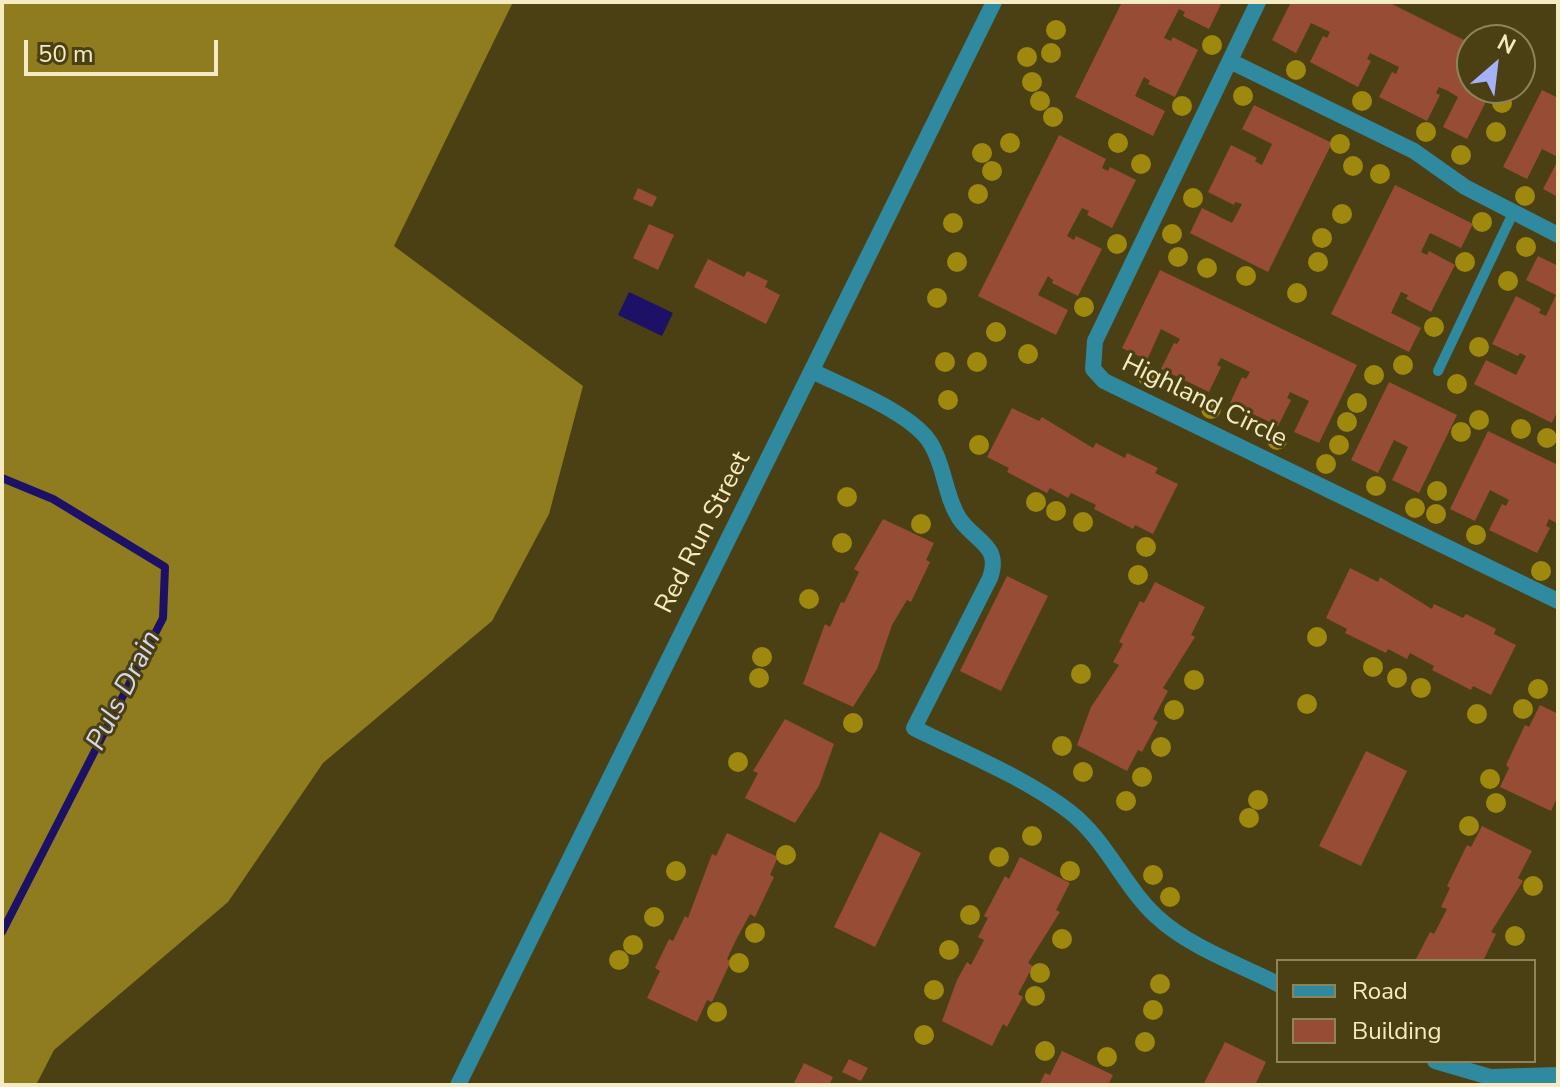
<!DOCTYPE html>
<style>
body{margin:0}
#map{position:relative;width:1560px;height:1087px;overflow:hidden;background:#4a4013;font-family:"Nunito Sans",sans-serif}
canvas{display:block}
.frame{position:absolute;inset:0;border:4px solid #f4ebc3;pointer-events:none}
.legend{position:absolute;left:1276px;top:959px;width:260px;height:104px;box-sizing:border-box;background:#4a4013;border:2px solid #8e8459;margin:0;padding:10px 14px;list-style:none;font-size:24px;color:#f4ebc3}
.legend li{display:flex;align-items:center;gap:16px;height:40px}
.legend b{width:40px;border:2px solid #8e8459}
.north{position:absolute;left:1456px;top:24px;width:80px;height:80px;box-sizing:border-box;background:#4a4013;border:2px solid #8e8459;border-radius:50%;rotate:28deg;font-size:22px;font-weight:700;line-height:32px;text-align:center;color:#f4ebc3}
.north::after{content:'';display:block;margin:auto;width:28px;height:36px;background:#a6b1fc;clip-path:polygon(50% 0,100% 100%,50% 72%,0 100%)}
.scale{position:absolute;left:24px;top:40px;width:194px;height:36px;box-sizing:border-box;border:4px solid #f4ebc3;border-top:0;padding-left:10px;font-size:24px;line-height:28px;white-space:nowrap;color:#f4ebc3;-webkit-text-stroke:6px #4a4013;paint-order:stroke}
</style>
<div id="map">
<canvas width="1560" height="1087"></canvas>
<div class="frame"></div>
<ul class="legend">
<li><b style="height:10px;background:#2f899f"></b>Road</li>
<li><b style="height:22px;background:#974c35"></b>Building</li>
</ul>
<div class="north">N</div>
<div class="scale">50 m</div>
</div>
<script>
const g = document.querySelector('canvas').getContext('2d');
g.lineJoin = 'round';
function paint(path, color) {
  g.fillStyle = color;
  g.fill(path, 'evenodd');
}
function trace(path, color, width, dash) {
  g.strokeStyle = color;
  g.lineWidth = width;
  g.lineCap = dash ? 'butt' : 'round';
  g.setLineDash(dash || []);
  g.stroke(path);
}
function write(font, color, halo, rows, align = 'center') {
  g.font = font + ' "Nunito Sans",sans-serif';
  g.lineWidth = 6;
  g.setLineDash([]);
  g.textBaseline = 'middle';
  g.strokeStyle = halo;
  g.fillStyle = color;
  for (const [text, x, y, turn = 0] of rows) {
    g.save();
    g.translate(x, y);
    g.rotate((+turn || 0) * Math.PI / 180);
    g.textAlign = isNaN(turn) ? turn : align;
    if (halo) g.strokeText(text, 0, 0);
    g.fillText(text, 0, 0);
    g.restore();
  }
}
paint(new Path2D(`
 M2,2H513L394,246L583,386L549,514L492,621L323,763L228,902L54,1050L36,1085H2Z`), '#8e7c1f');
paint(new Path2D(`
 M629,292L673,313L662,336L618,315Z`), '#1c1166');
trace(new Path2D(`
 M2,478L53,499L165,567L163,618L2,932`), '#1c1166', 8);
paint(new Path2D(`
 M1122,2H1222L1209,29L1183,16L1185,12L1179,9L1164,38L1171,41L1173,37L1198,50L1175,97L1148,84L1150,81L1144,77L1135,96L1165,111L1153,136L1075,97Z
 M1291,2H1388L1472,44V88H1493L1467,139L1443,127L1458,97L1448,91L1439,87L1436,93L1440,95L1427,121L1379,97L1392,72L1396,74L1399,67L1370,53L1367,59L1371,61L1358,87L1310,62L1323,36L1327,38L1330,32L1311,23L1296,53L1272,40Z
 M1542,90L1558,98V157L1542,149L1527,179L1503,167Z
 M1254,105L1332,143L1268,272L1190,233L1202,208L1232,223L1242,204L1235,202L1234,205L1208,192L1231,145L1257,158L1255,161L1262,165L1272,144L1242,129Z
 M1059,135L1106,159L1102,168L1108,171L1110,167L1136,180L1112,228L1087,215L1089,211L1082,208L1067,236L1074,240L1076,236L1102,249L1078,296L1052,283L1053,280L1048,276L1038,295L1068,310L1056,335L978,296Z
 M1556,164L1558,166V197L1543,189Z
 M1395,185L1473,224L1461,248L1430,233L1421,252L1427,255L1429,251L1455,265L1431,312L1406,299L1408,295L1401,292L1391,313L1421,328L1409,352L1331,314Z
 M638,188L657,197L652,207L633,199Z
 M649,224L674,235L658,270L633,258Z
 M1538,256L1558,266V410L1552,423L1474,384L1486,360L1516,375L1526,356L1520,353L1518,356L1492,344L1516,296L1541,309L1539,313L1546,316L1556,295L1526,280Z
 M708,259L744,277L747,271L768,281L765,287L780,295L766,324L694,287Z
 M1160,270L1357,365L1319,443L1294,432L1309,401L1290,392L1287,398L1291,400L1278,426L1230,403L1242,377L1246,379L1250,372L1221,358L1217,365L1221,367L1209,392L1161,369L1174,343L1177,344L1180,339L1161,329L1147,360L1122,348Z
 M1389,382L1457,415L1419,493L1392,480L1408,447L1394,440L1378,473L1351,460Z
 M1012,408L1039,421L1042,417L1093,448L1096,443L1125,458L1127,453L1158,468L1155,473L1178,484L1153,534L1135,525L1133,529L1094,509L1096,505L1071,493L1068,498L1050,488L1047,493L1007,472L1009,468L987,457Z
 M1488,431L1558,465V524L1549,519L1546,526L1550,528L1537,553L1489,530L1502,504L1506,506L1509,500L1490,490L1475,521L1450,509Z
 M883,519L934,543L926,560L930,562L911,602L907,600L892,625L877,669L853,707L803,684L825,624L830,627L841,602L844,603L859,572L854,569Z
 M1350,568L1378,582L1380,577L1432,609L1434,604L1463,618L1466,614L1496,629L1494,634L1516,645L1491,695L1473,686L1471,690L1432,670L1434,666L1410,653L1407,659L1388,649L1386,653L1345,633L1347,629L1326,618Z
 M1007,576L1048,596L1001,691L960,671Z
 M1155,582L1205,607L1191,635L1195,637L1163,688L1168,691L1153,719L1158,722L1142,752L1138,750L1127,771L1077,745L1091,707L1119,665L1113,662L1123,644L1119,642L1140,601L1144,603Z
 M1540,705L1558,714V796L1551,811L1500,787L1509,768L1506,765L1525,725L1529,727Z
 M785,719L834,744L819,786L795,823L745,798L758,773L753,771Z
 M1366,751L1407,771L1361,866L1319,846Z
 M1482,826L1532,851L1518,878L1523,881L1491,932L1496,934L1483,961H1415L1430,932L1434,934L1447,909L1441,907L1450,888L1447,886L1467,845L1471,847Z
 M880,832L921,853L875,947L834,927Z
 M727,833L778,857L770,875L774,877L755,917L750,914L736,940L727,959L731,961L712,1002L707,1000L697,1022L647,998L660,971L655,968L669,939L673,941L685,916L688,918L712,854L716,856Z
 M1020,857L1070,883L1056,910L1060,912L1028,963L1033,966L1018,994L1023,997L1007,1027L1003,1024L992,1046L942,1021L957,980L967,962L971,965L984,940L978,937L988,918L984,916L1005,876L1009,879Z
 M1225,1042L1266,1062L1255,1085H1203Z
 M1062,1051L1113,1075L1108,1085H1039L1045,1073L1050,1075Z
 M849,1059L868,1068L861,1081L842,1072Z
 M804,1063L833,1077L829,1085H793Z`), '#974c35');
trace(new Path2D(`
 M1438,371L1513,213`), '#2f899f', 10);
trace(new Path2D(`
 M1258,2L1095,341L1093,369L1104,381L1558,601
 M1230,61L1414,151L1465,187L1558,235
 M812,371C844,387 913,413 931,444C945,467 945,496 959,518C974,541 1002,545 990,578L914,728C966,754 1024,777 1070,812C1106,840 1123,885 1156,916C1189,947 1238,964 1278,984
 M1435,1061L1490,1077L1558,1075
 M458,1085L994,2`), '#2f899f', 16);
g.fillStyle = '#9e880e';
for (const [x, y] of [
 [1056,30],
 [1212,45],
 [1051,53],
 [1027,57],
 [1296,70],
 [1032,82],
 [1243,96],
 [1040,101],
 [1362,101],
 [1502,103],
 [1182,106],
 [1053,117],
 [1426,132],
 [1496,132],
 [1010,143],
 [1118,143],
 [1340,144],
 [982,153],
 [1461,155],
 [1141,164],
 [1353,166],
 [992,171],
 [1380,174],
 [978,194],
 [1525,196],
 [1193,198],
 [1342,214],
 [1482,222],
 [953,223],
 [1172,234],
 [1322,238],
 [1117,244],
 [1526,247],
 [1178,257],
 [957,262],
 [1318,262],
 [1465,262],
 [1207,268],
 [1246,276],
 [1508,281],
 [1297,293],
 [937,298],
 [1084,307],
 [1434,327],
 [996,332],
 [1479,347],
 [1028,354],
 [945,362],
 [977,362],
 [1403,365],
 [1374,375],
 [1148,377],
 [1457,384],
 [948,400],
 [1357,403],
 [1211,409],
 [1479,420],
 [1347,422],
 [1521,429],
 [1461,432],
 [1547,438],
 [1277,440],
 [979,445],
 [1339,445],
 [1326,464],
 [1376,486],
 [1437,491],
 [847,497],
 [1036,502],
 [1415,508],
 [1056,511],
 [1436,514],
 [1083,522],
 [921,524],
 [1476,535],
 [842,543],
 [1146,547],
 [1541,571],
 [1138,575],
 [809,599],
 [1317,637],
 [762,657],
 [1373,667],
 [1081,674],
 [759,678],
 [1397,678],
 [1194,680],
 [1421,688],
 [1538,689],
 [1307,704],
 [1523,709],
 [1174,710],
 [1477,714],
 [853,723],
 [1062,746],
 [1161,747],
 [738,762],
 [1083,772],
 [1142,777],
 [1490,779],
 [1258,800],
 [1126,801],
 [1496,803],
 [1249,818],
 [1469,826],
 [1032,836],
 [786,855],
 [999,857],
 [676,871],
 [1070,871],
 [1153,875],
 [1533,886],
 [1170,897],
 [970,915],
 [654,917],
 [755,933],
 [1515,936],
 [1062,939],
 [633,945],
 [949,950],
 [619,960],
 [739,963],
 [1040,973],
 [1160,984],
 [934,990],
 [1035,996],
 [1153,1010],
 [717,1012],
 [924,1035],
 [1145,1042],
 [1045,1051],
 [1107,1057]
]) {
  g.beginPath();
  g.arc(x, y, 10, 0, 2 * Math.PI);
  g.fill();
}
write('26px', '#f4ebc3', '#4a4013', [
 ["Highland Circle",1204,402,26],
 ["Red Run Street",704,533,-63]
]);
write('italic 28px', '#d3d7f0', '#4a4013', [
 ["Puls Drain",125,691,-63]
]);
</script>
